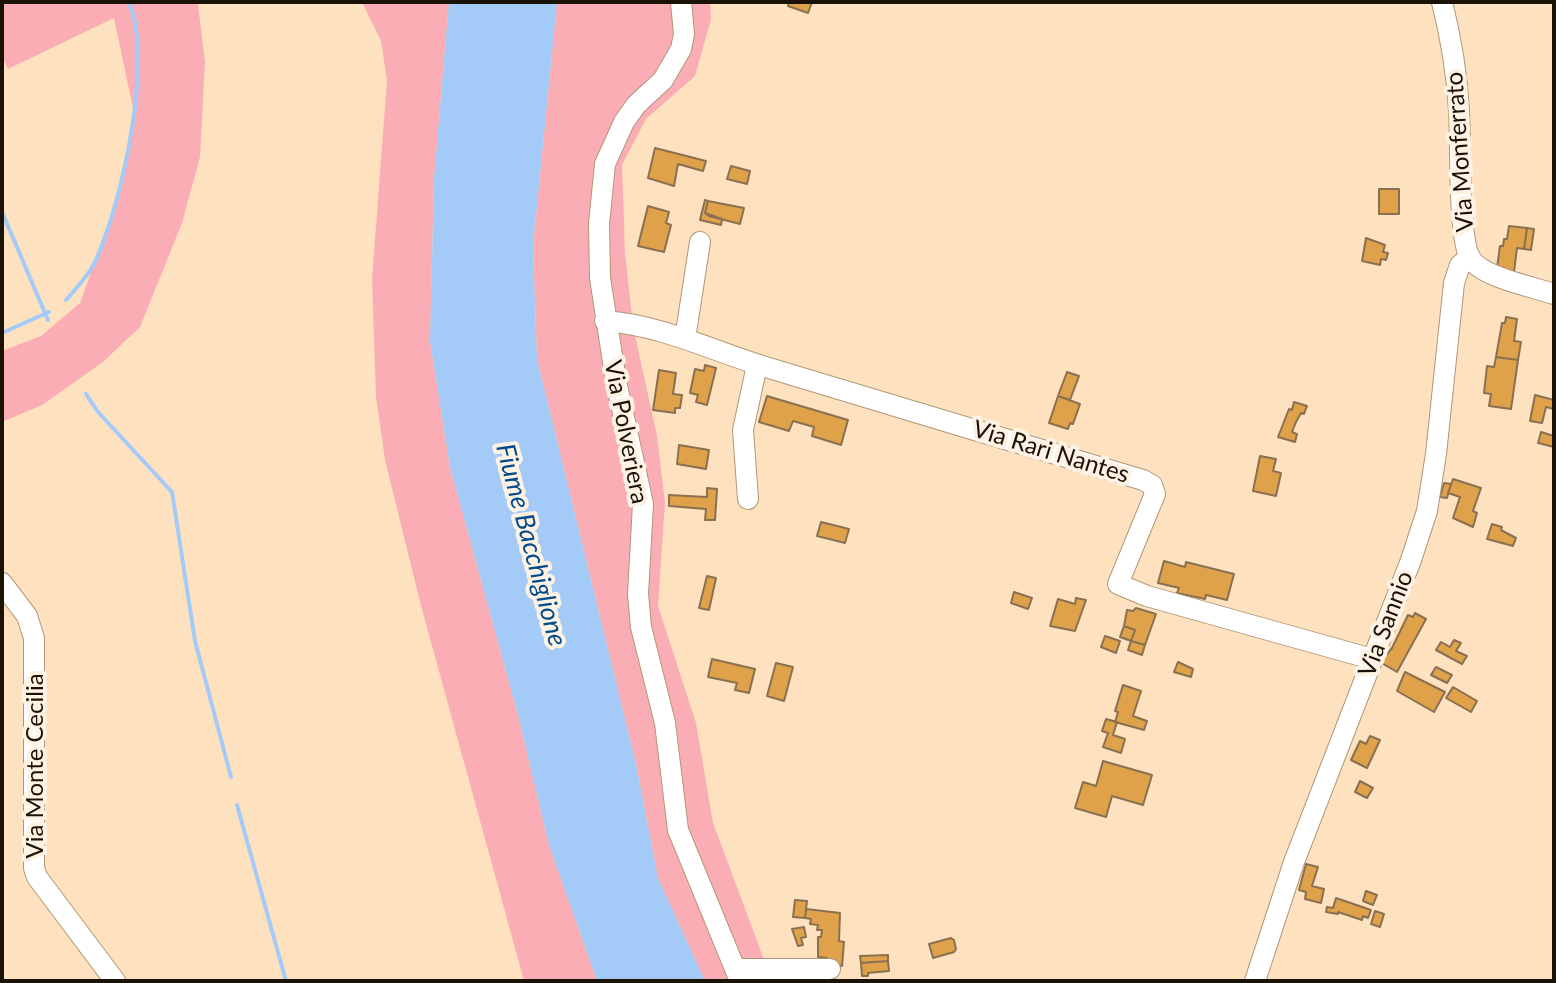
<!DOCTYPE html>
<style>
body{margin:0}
#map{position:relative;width:1556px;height:983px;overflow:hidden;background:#fee2bf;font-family:Lato,sans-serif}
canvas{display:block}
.frame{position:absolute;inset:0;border:4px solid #1b1206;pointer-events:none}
</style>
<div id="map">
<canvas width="1556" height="983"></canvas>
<div class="frame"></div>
</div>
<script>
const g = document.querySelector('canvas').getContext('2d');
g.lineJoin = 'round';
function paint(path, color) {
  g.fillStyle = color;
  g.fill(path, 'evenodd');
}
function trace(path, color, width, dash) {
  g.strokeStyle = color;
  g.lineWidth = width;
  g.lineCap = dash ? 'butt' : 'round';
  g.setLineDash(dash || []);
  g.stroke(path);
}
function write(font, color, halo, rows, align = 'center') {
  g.font = font + ' Lato,sans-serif';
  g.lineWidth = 8;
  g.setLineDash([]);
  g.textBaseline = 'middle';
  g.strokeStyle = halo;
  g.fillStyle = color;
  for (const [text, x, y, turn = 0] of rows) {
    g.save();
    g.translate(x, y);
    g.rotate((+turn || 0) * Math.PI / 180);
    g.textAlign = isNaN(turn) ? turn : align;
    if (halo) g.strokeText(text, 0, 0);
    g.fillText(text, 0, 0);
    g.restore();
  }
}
paint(new Path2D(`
 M2,2H203L198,5L205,62L200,157L182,223L140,327L103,362L42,405L2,422V351L41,336L80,303L118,197L134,113L114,18L8,69L2,56Z
 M362,2H449L434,179L430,341L450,467L518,715L549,845L597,981H524L420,602L385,460L376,397L372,279L387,80L381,41Z
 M557,2H710L711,19L695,76L646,119L622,165L625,253L633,326L657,436L665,503L658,606L696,723L713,823L772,981H705L658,878L636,764L537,359L533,246Z`), '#fbadb5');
paint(new Path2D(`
 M449,2H557L533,246L537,359L636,764L658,878L705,981H597L549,845L518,715L450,467L430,341L434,179Z`), '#a4caf8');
trace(new Path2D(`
 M2,212L48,320
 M66,300C78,286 91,273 98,255C123,197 153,61 129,2
 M2,333L49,312
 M86,394L98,412L172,492L195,641L231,777
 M237,805L286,981`), '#a4caf8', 4);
const building = new Path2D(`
 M789,2H812L808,13L788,6Z
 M655,148L706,161L703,171L678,164L674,186L648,178Z
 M731,166L750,171L747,184L727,179Z
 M1379,189H1399V214H1379Z
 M705,200L708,201L705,213L722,219L721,225L700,220Z
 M708,201L744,208L740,224L709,216L705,213Z
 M648,206L669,212L666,223L671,225L664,252L638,246Z
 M1509,226L1527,228L1524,249L1517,248L1514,272L1497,268L1500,246H1503L1504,239H1507Z
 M1527,228L1534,229L1531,250L1524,249Z
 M1366,238L1385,245L1383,252L1388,253L1386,260L1381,259L1380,265L1362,261Z
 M1506,317L1517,319L1514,341L1521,342L1518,360L1496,357L1502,323H1505Z
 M1496,357L1518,360L1511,409L1489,406L1491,394L1484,393L1487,366L1494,367Z
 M705,365L716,368L707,405L696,402L698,395L690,393L695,369L704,371Z
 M659,370L676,373L673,394L682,395L680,408H675V413L653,410Z
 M1067,372L1079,376L1070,400L1058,396Z
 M1535,395L1554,400V409L1546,407L1542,423L1530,421Z
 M767,396L848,420L841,445L812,436L814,427L793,421L789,431L759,422Z
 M1058,396L1080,404L1073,424L1070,423L1068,429L1049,423Z
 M1294,402L1307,406L1304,414L1301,413L1296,422L1292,432L1297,434L1295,442L1278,437L1289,409L1292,410Z
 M1541,432L1554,436V447L1538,443Z
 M679,445L709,450L706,469L677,464Z
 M1260,456L1276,459L1273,471L1281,473L1276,496L1253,491Z
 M1453,479L1481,488L1473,511L1477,513L1473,527L1453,518L1460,497L1448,493Z
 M1444,483L1451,484L1447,498L1440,497Z
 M707,488L717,489L715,520H705L706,509L669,506V495L707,497Z
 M821,522L849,529L845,543L817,536Z
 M1492,524L1502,527L1501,530L1516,538L1513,546L1487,539Z
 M1164,561L1185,567L1186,562L1234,574L1227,600L1206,595L1205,599L1177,593L1179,588L1158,583Z
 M707,576L716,578L709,610L699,608Z
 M1014,592L1032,598L1028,609L1011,603Z
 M1076,598L1086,600L1075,631L1050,626L1058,599L1075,604Z
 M1136,608L1156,614L1145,645L1131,641L1135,630L1124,626L1127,610L1133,611Z
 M1415,613L1426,619L1397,672L1380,662L1392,648L1408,615L1413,617Z
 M1124,626L1135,630L1131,641L1120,637Z
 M1105,636L1120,641L1116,653L1101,647Z
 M1454,640L1461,643L1456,651L1467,656L1462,664L1436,650L1441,642L1450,647Z
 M1131,641L1145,645L1142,655L1128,650Z
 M712,659L755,669L749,693L735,690L737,683L708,677Z
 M1178,662L1193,669L1191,677L1174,672Z
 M776,663L793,667L784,701L767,696Z
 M1436,667L1452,675L1447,683L1431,675Z
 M1405,672L1445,692L1434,712L1397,691Z
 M1123,685L1141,691L1133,716L1147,721L1144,730L1115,722L1118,712L1115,711Z
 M1453,687L1477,701L1471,712L1446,698Z
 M1106,719L1117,722L1113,735L1125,739L1121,753L1103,747L1108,733L1102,731Z
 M1370,736L1380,740L1367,768L1351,760L1360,741L1366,744Z
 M1103,761L1152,775L1143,805L1112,796L1106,817L1075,808L1083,782L1096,786Z
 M1360,781L1373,788L1367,798L1355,792Z
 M1306,864L1318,867L1312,886L1324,889L1321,903L1305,899L1306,892L1299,890Z
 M1366,891L1377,895L1373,905L1363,901Z
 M1336,898L1371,910L1368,918L1363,916L1362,920L1338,912V914L1326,912L1327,907L1333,908Z
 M795,900L807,901L805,918L793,917Z
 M806,909L840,913L839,941L844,942L842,966L826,964L827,958L818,957V937H821L822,930H817L818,925L810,924L811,919L805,918Z
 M1375,911L1384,914L1380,927L1371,924Z
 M804,927L806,937L801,938L803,945L798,946L792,929Z
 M951,938L954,940L956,949L954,952L933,958L929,944Z
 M888,955V961L861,963L860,956Z
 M888,961L889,971L868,973V976H862L861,963Z`);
paint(building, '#dfa24a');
trace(building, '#897051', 2);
const minor = new Path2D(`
 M681,2L684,34L681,49L663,80L636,105L624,122L605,164L599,224L600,278L616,381L643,504L638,594L641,627L665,723L678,830L740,981
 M1442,2C1451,38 1457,74 1459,111C1461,142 1458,236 1470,258C1481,277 1533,287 1554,294
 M605,321C662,325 715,352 769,368C894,406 1018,443 1143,480L1152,485L1155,494L1118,584L1147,596L1372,659
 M685,339L700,242
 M748,499L743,430L757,365
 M2,583L27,616L34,638V868L37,877L115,981
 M736,969H830
 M1255,981L1294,862L1411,560L1427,511L1436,454L1454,283L1460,265L1470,257`);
trace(minor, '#b19777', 22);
trace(minor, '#fff', 20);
write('24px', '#1b1206', '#fdf2e4', [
 ["Via Monferrato",1460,152,-94],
 ["Via Polveriera",626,432,79],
 ["Via Rari Nantes",1051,452,17],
 ["Via Sannio",1386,624,-69],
 ["Via Monte Cecilia",35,766,-90]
]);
write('italic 26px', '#014a8b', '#fdf2e4', [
 ["Fiume Bacchiglione",531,545,75]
]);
</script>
